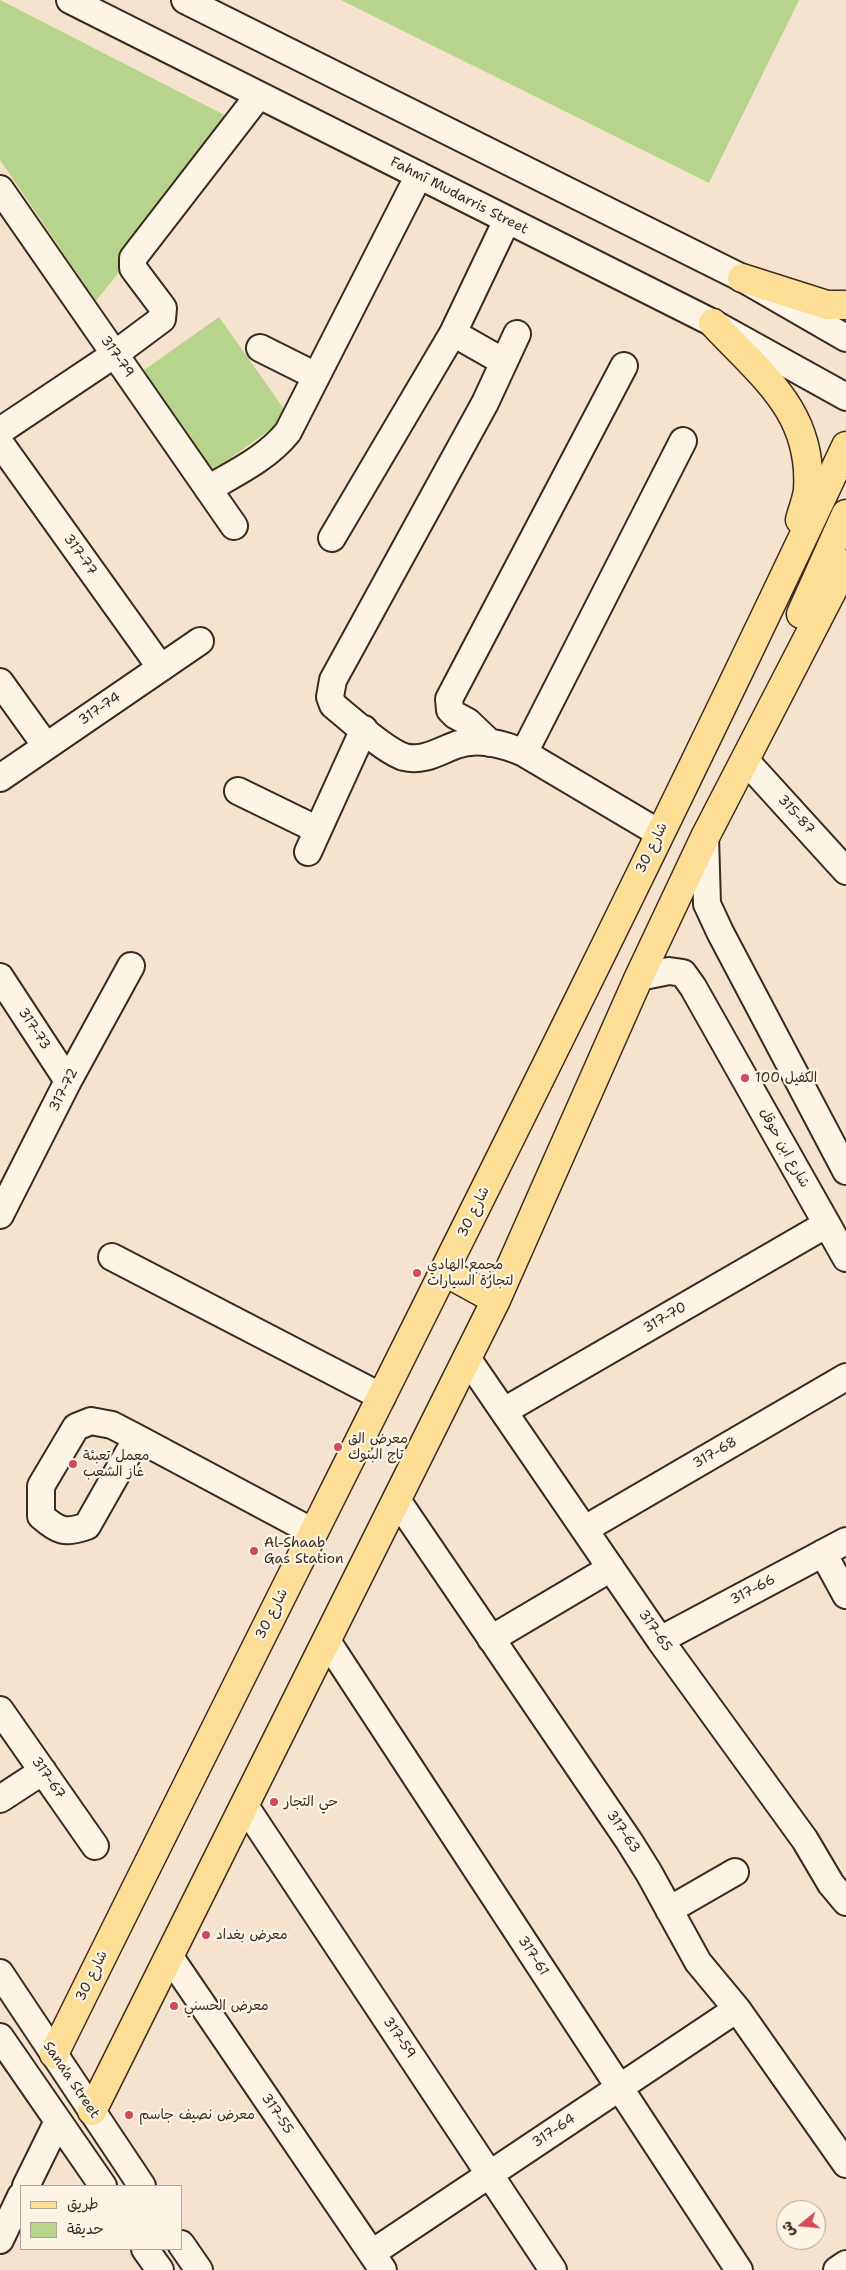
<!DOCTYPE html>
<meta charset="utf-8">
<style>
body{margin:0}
#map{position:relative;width:846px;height:2270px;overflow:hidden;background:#f6e3ce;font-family:"Shantell Sans","Playpen Sans Arabic",sans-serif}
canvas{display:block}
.legend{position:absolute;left:20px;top:2185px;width:162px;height:65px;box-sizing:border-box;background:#fcf5e5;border:1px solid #afa495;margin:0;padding:6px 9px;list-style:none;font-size:15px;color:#3b2a1e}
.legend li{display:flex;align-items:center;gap:10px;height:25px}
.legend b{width:25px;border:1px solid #afa495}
.north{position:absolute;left:776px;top:2200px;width:50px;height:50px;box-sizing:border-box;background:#fcf5e5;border:1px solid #afa495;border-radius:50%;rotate:253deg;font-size:14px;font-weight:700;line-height:20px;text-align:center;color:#3b2a1e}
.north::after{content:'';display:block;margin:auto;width:18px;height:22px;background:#d1495b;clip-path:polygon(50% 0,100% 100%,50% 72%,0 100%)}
</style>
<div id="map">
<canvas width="846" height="2270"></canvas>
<ul class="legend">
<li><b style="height:6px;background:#fcde96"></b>طريق</li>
<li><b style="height:14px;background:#b7d48c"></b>حديقة</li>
</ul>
<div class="north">ش</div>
</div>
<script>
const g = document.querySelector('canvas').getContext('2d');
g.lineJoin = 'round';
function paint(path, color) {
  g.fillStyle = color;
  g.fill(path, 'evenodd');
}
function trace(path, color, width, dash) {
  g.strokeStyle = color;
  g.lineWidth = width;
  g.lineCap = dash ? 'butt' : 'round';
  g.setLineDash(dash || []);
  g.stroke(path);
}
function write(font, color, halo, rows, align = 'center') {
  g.font = font + ' "Shantell Sans","Playpen Sans Arabic",sans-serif';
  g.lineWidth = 4.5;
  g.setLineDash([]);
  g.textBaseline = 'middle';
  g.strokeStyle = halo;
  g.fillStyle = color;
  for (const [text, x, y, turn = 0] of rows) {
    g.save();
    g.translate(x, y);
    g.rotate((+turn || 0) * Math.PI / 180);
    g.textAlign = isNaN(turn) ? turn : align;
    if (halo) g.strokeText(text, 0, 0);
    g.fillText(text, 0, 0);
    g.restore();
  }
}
paint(new Path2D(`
 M0,0L238,122L96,301L0,160Z
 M341,0H799L709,183Z
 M219,317L289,416L211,472L140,373Z`), '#b7d48c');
const minor = new Path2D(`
 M70,0L713,323L846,397
 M185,0L742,278L846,338
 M0,189L234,526
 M453,333L504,362
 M517,334L485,403L333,680L330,697L333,705C350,719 385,751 404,757C424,762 439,751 456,745C477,737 504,744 524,753L659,833
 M260,348L316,376
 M0,431L115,354L162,319L163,308L133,268V258L259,95
 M0,443L161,668
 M208,489C237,472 267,458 288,432L419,175
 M332,538L453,333L507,220
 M0,682L46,746
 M490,743L468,722L455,715L450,710L449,699L624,366
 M524,753L683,441
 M745,760L846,871
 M0,778L200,641
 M238,791L318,830
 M705,837L707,904L720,932L846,1171
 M308,852L364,729
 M0,977L68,1081
 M639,977L669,971L683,973L693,987L846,1258
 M0,1215L68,1081L131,966
 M112,1257L382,1397
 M467,1358L660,1640L805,1840L831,1884L846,1902
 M504,1411L827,1224
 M137,1438L87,1526C65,1534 58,1531 41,1516V1486L76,1427L91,1421L112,1425L137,1438L313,1532
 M397,1500L629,1841L649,1873L698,1962L737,2009L846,2164
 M585,1529L846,1377
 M823,1553L846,1595
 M491,1639L611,1568
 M660,1640L846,1541
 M327,1641L739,2270
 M0,1710L95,1846
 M0,1799L43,1771
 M245,1806L553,2270
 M669,1910L735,1872
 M170,1957L383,2270
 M0,1973L142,2186
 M0,2037L103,2186
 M26,2186L58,2121
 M0,2240L21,2196
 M181,2244L199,2270
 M145,2249L160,2270
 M372,2253L737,2009
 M837,2270L846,2264`);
const major = new Path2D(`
 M742,278L827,305H846
 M713,323C762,376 813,411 808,490C807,500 802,511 800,520
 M801,614L846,514
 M445,1272L496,1300
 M54,2054C318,1518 592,987 846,446
 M92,2111L496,1300L639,977L705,837L846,564`);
trace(minor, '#3b2a1e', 30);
trace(major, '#3b2a1e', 31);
trace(minor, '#fcf5e5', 26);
trace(major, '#fcde96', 28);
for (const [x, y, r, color] of [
 [745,1078,5,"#d1495b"],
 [417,1273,5,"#d1495b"],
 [338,1447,5,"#d1495b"],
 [73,1464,5,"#d1495b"],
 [254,1551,5,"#d1495b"],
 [274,1802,5,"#d1495b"],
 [206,1935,5,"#d1495b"],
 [174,2006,5,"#d1495b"],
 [129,2115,5,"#d1495b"]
]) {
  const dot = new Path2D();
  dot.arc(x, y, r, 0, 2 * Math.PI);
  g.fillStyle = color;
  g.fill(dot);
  trace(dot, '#fcf5e5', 2);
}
write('14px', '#3b2a1e', '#fcf5e5', [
 ["Fahmī Mudarris Street",459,196,27],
 ["317-79",117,357,55],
 ["317-77",80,555,55],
 ["317-74",100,709,-34],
 ["315-87",796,815,48],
 ["شارع 30",652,848,-64],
 ["317-73",34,1029,57],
 ["317-72",64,1090,-63],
 ["شارع ابن حوقل",784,1148,61],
 ["شارع 30",474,1212,-64],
 ["317-70",665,1318,-30],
 ["317-68",715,1453,-30],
 ["317-66",753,1590,-28],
 ["شارع 30",272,1614,-63],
 ["317-65",655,1631,55],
 ["317-67",48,1778,55],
 ["317-63",623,1832,56],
 ["317-61",533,1956,57],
 ["شارع 30",92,1976,-64],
 ["317-59",399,2038,56],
 ["Sana'a Street",71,2080,56],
 ["317-55",277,2114,56],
 ["317-64",554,2131,-34]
]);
write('14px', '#3b2a1e', '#fcf5e5', [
 ["الكفيل 100",755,1078],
 ["مجمع الهادي",427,1265],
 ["لتجارة السيارات",427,1281],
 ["معرض الق",348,1439],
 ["تاج البنوك",348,1455],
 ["معمل تعبئة",83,1456],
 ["غاز الشعب",83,1472],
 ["Al-Shaab",264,1543],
 ["Gas Station",264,1559],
 ["حي التجار",284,1802],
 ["معرض بغداد",216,1935],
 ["معرض الحسني",184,2006],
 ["معرض نصيف جاسم",139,2115]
], 'left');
</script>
